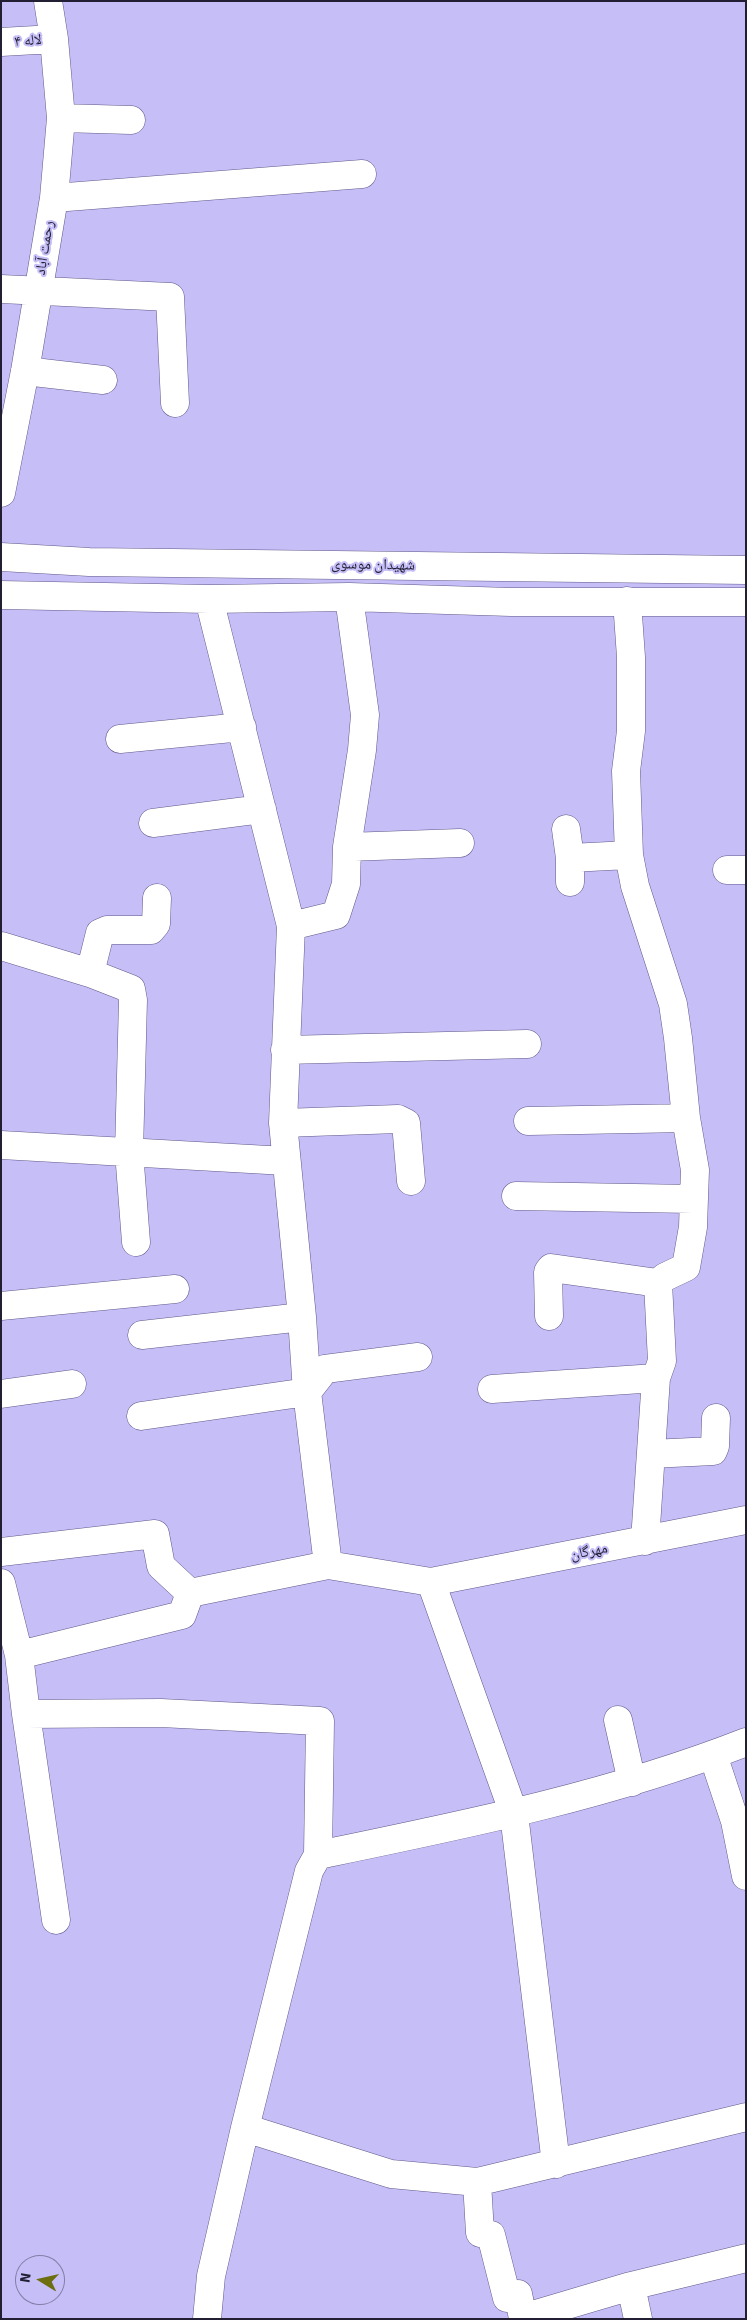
<!DOCTYPE html>
<meta charset="utf-8">
<style>
body{margin:0}
#map{position:relative;width:747px;height:2320px;overflow:hidden;background:#c6bff7;font-family:Signika,sans-serif}
canvas{display:block}
.frame{position:absolute;inset:0;border:2px solid #221f34;pointer-events:none}
.north{position:absolute;left:15px;top:2255px;width:50px;height:50px;box-sizing:border-box;background:#c6bff7;border:1px solid #847fa9;border-radius:50%;rotate:279deg;font-size:14px;font-weight:700;line-height:20px;text-align:center;color:#221f34}
.north::after{content:'';display:block;margin:auto;width:18px;height:22px;background:#6c6e10;clip-path:polygon(50% 0,100% 100%,50% 72%,0 100%)}
</style>
<div id="map">
<canvas width="747" height="2320"></canvas>
<div class="frame"></div>
<div class="north">N</div>
</div>
<script>
const g = document.querySelector('canvas').getContext('2d');
g.lineJoin = 'round';
function trace(path, color, width, dash) {
  g.strokeStyle = color;
  g.lineWidth = width;
  g.lineCap = dash ? 'butt' : 'round';
  g.setLineDash(dash || []);
  g.stroke(path);
}
function write(font, color, halo, rows, align = 'center') {
  g.font = font + ' Signika,"Noto Naskh Arabic",sans-serif';
  g.lineWidth = 4;
  g.setLineDash([]);
  g.textBaseline = 'middle';
  g.strokeStyle = halo;
  g.fillStyle = color;
  for (const [text, x, y, turn = 0] of rows) {
    g.save();
    g.translate(x, y);
    g.rotate((+turn || 0) * Math.PI / 180);
    g.textAlign = isNaN(turn) ? turn : align;
    if (halo) g.strokeText(text, 0, 0);
    g.fillText(text, 0, 0);
    g.restore();
  }
}
const minor = new Path2D(`
 M1,42L54,39
 M61,118L131,120
 M54,198L362,174
 M1,289L170,297L175,403
 M25,371L103,380
 M1,493L25,371L54,198L61,118L54,39L48,1
 M1,557L89,562L746,570
 M1,595L209,599L349,597L511,602H746
 M209,599L291,926L283,1123L302,1317L307,1392L328,1565L431,1582L514,1814L556,2164
 M627,601L631,657V731L626,771L629,855L635,886L673,1004L678,1038L686,1118L695,1170L693,1227L686,1267L665,1277L658,1283L662,1361L656,1378L645,1541
 M120,739L242,727
 M153,823L262,809
 M566,829L570,858V882
 M347,847L460,843
 M570,858L629,855
 M727,870H746
 M291,926L336,915L346,884L347,847L362,750L365,715L349,597
 M1,946L90,973L131,989L133,1000L129,1152L136,1242
 M90,973L100,933L107,930H151L156,924L157,898
 M285,1050L527,1044
 M528,1121L686,1118
 M283,1123L398,1119L406,1123L411,1181
 M1,1145L286,1161
 M516,1196L693,1199
 M1,1306L175,1289
 M549,1316L548,1272L551,1268L658,1283
 M142,1335L302,1317
 M492,1389L656,1378
 M1,1394L72,1384
 M141,1416L307,1392L325,1369L418,1357
 M651,1454L713,1451L715,1446L716,1418
 M1,1552L155,1534L161,1566L190,1593
 M431,1582L746,1520
 M1,1583L19,1655L26,1714L161,1713L320,1721L318,1855
 M19,1655L182,1615L190,1593L328,1565
 M26,1714L56,1920
 M618,1720L632,1782
 M713,1755L735,1821L746,1876
 M245,2128L391,2174L477,2182L746,2117
 M477,2182L480,2233L491,2235L507,2298L518,2294L523,2318L631,2286
 M207,2319L211,2276L245,2128L309,1871L318,1855C463,1825 608,1796 746,1742
 M638,2319L631,2286L746,2258`);
trace(minor, '#605889', 29);
trace(minor, '#fff', 28);
write('15px', '#221f34', '#c6bff7', [
 ["لاله ۴",28,41,-4],
 ["رحمت آباد",45,248,-81],
 ["شهیدان موسوی",373,565,1],
 ["مهرگان",589,1552,-11]
]);
</script>
